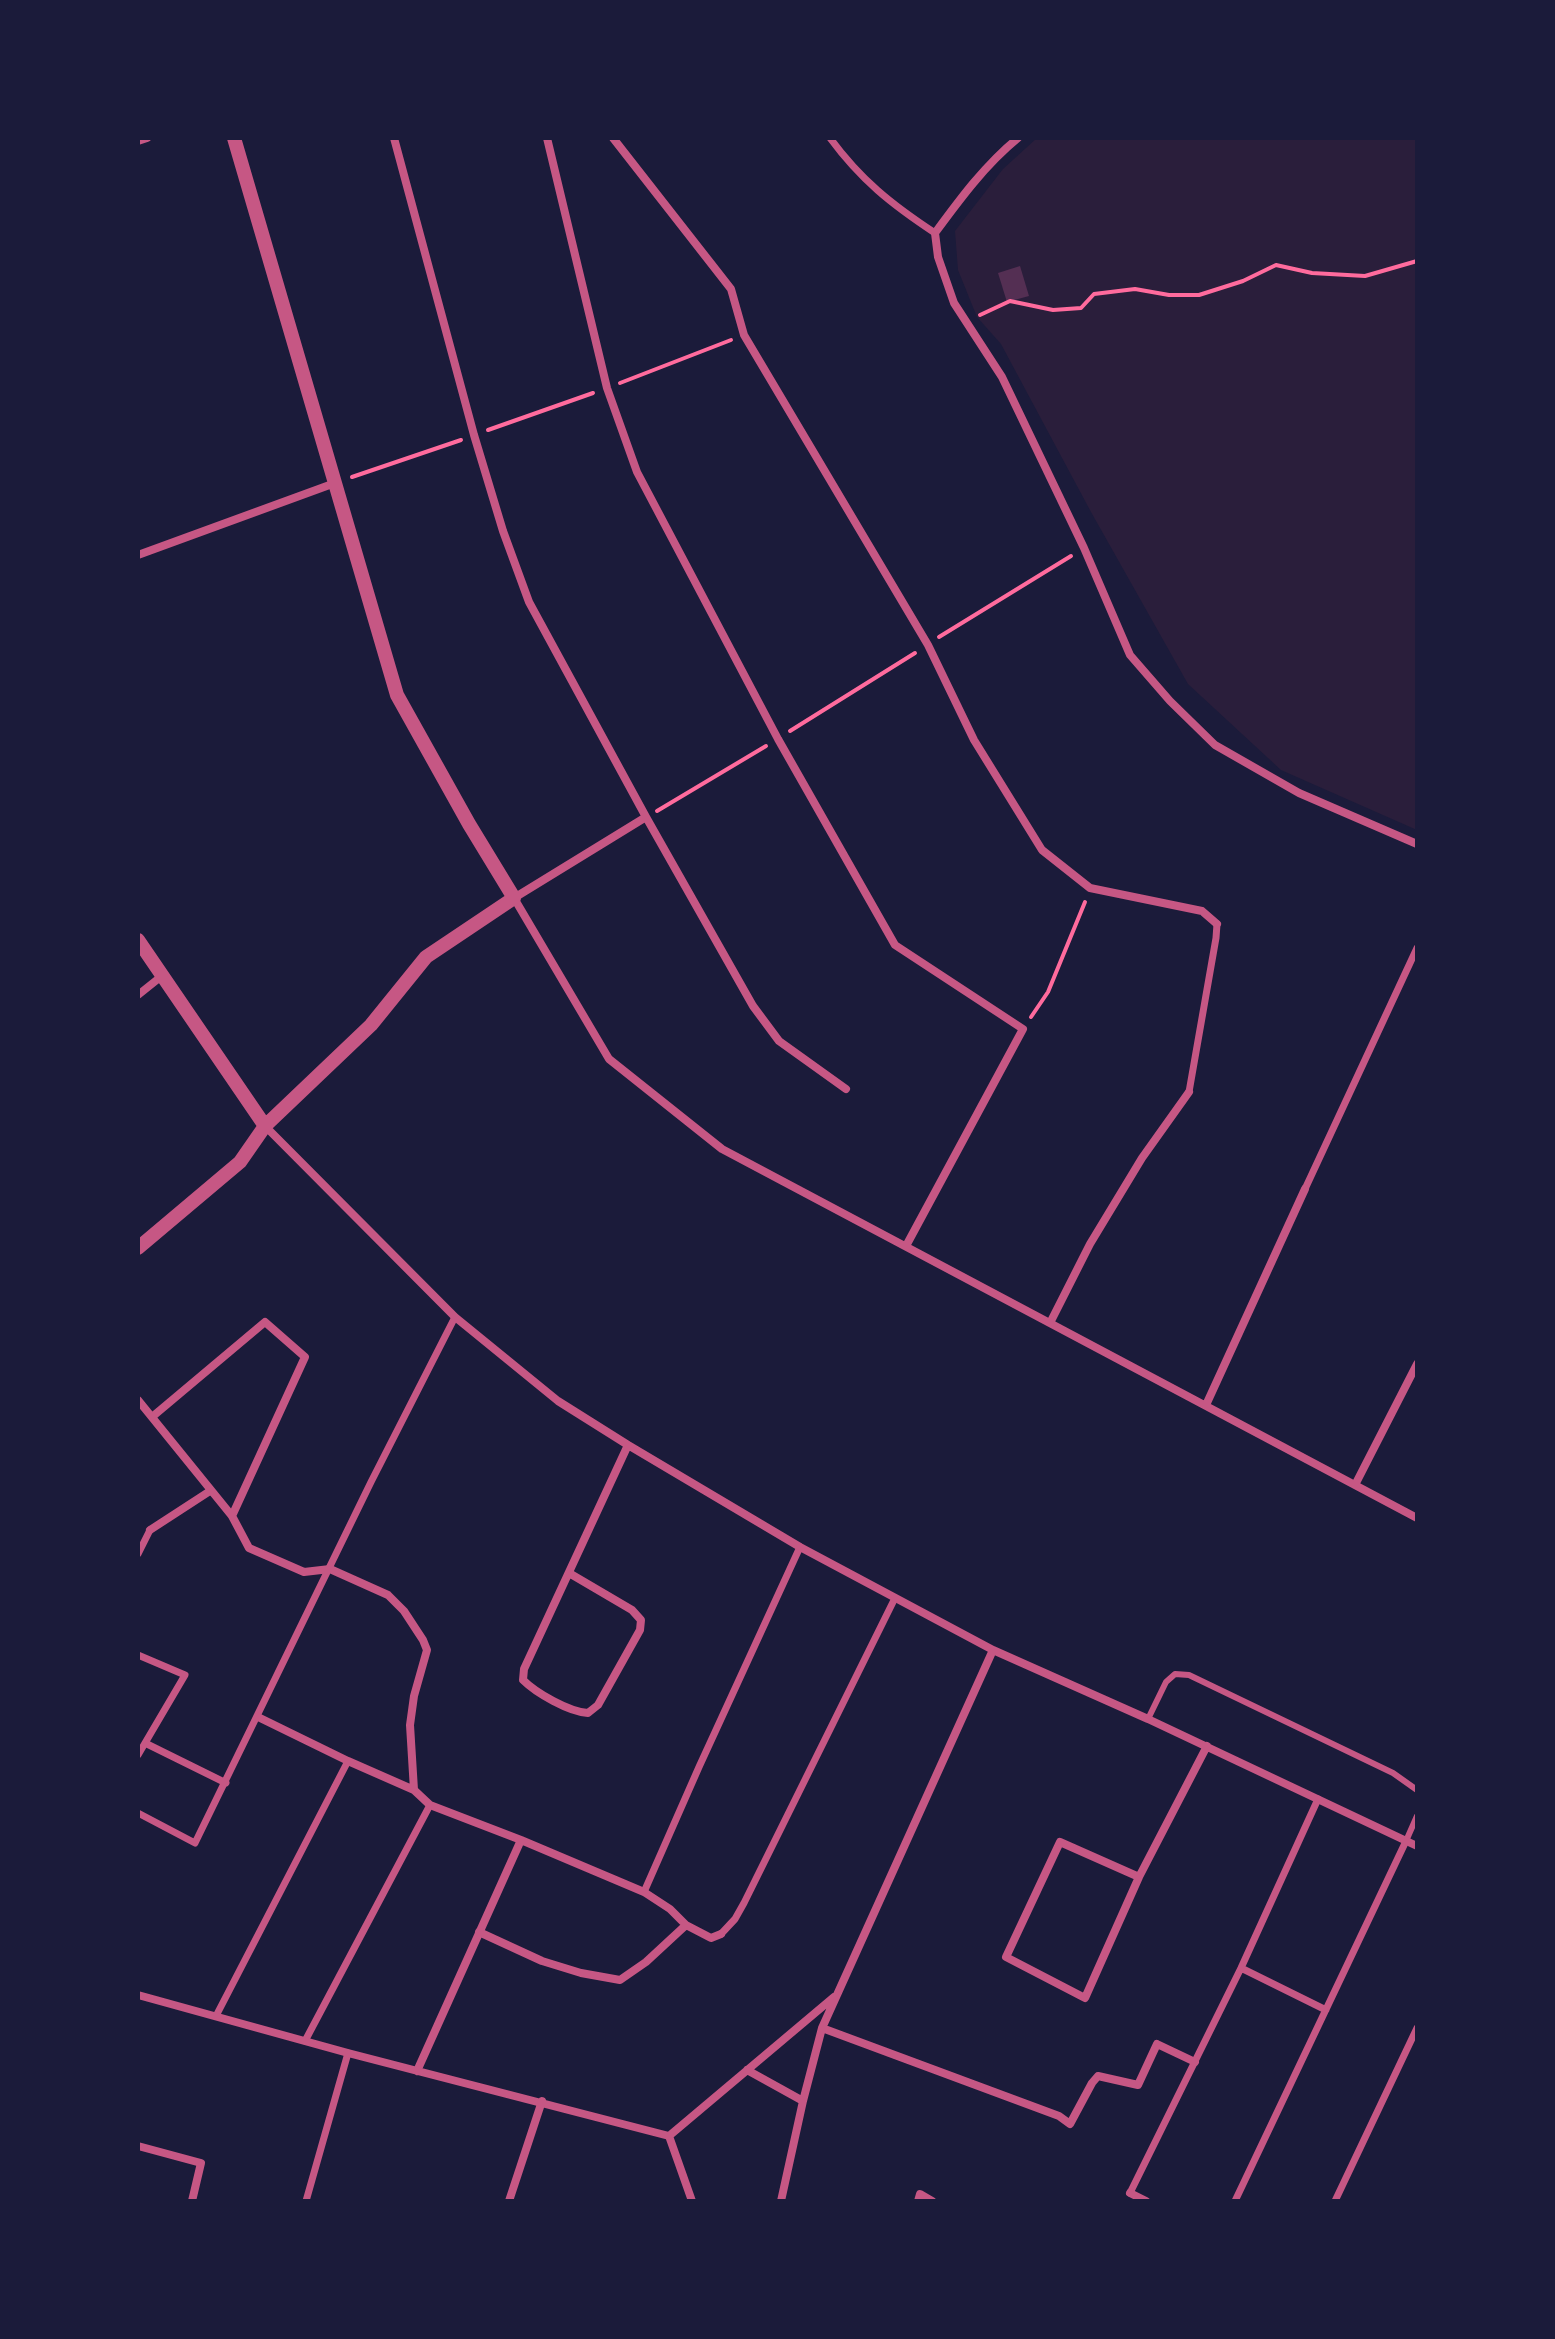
<!DOCTYPE html>
<style>
body{margin:0}
#map{position:relative;width:1555px;height:2339px;overflow:hidden;background:#1b1b3a;font-family:Overpass,sans-serif}
canvas{display:block}
.frame{position:absolute;inset:0;border:140px solid #1b1b3a;pointer-events:none}
</style>
<div id="map">
<canvas width="1555" height="2339"></canvas>
<div class="frame"></div>
</div>
<script>
const g = document.querySelector('canvas').getContext('2d');
g.lineJoin = 'round';
function paint(path, color) {
  g.fillStyle = color;
  g.fill(path, 'evenodd');
}
function trace(path, color, width, dash) {
  g.strokeStyle = color;
  g.lineWidth = width;
  g.lineCap = dash ? 'butt' : 'round';
  g.setLineDash(dash || []);
  g.stroke(path);
}
paint(new Path2D(`
 M1037,138H1417V830L1281,770L1188,684L1091,512L1001,344L977,317L958,270L955,231L1003,169Z`), '#2a1e3b');
paint(new Path2D(`
 M1020,266L1029,296L1007,302L998,273Z`), '#542f53');
trace(new Path2D(`
 M980,315L1010,301L1053,310L1081,308L1094,294L1135,289L1169,295H1199L1243,281L1276,265L1312,273L1365,276L1417,261
 M620,383L731,340
 M488,430L593,393
 M352,477L461,440
 M939,637L1071,556
 M790,731L915,653
 M657,811L766,746
 M1031,1017L1048,992L1085,902`), '#ff6b9d', 4);
trace(new Path2D(`
 M1148,1719L1166,1682L1175,1674L1189,1675L1393,1773L1417,1790
 M1406,1841L1417,1816`), '#c65784', 6);
trace(new Path2D(`
 M830,138C861,180 891,204 935,233
 M1189,1092L1216,938L1217,924
 M1305,1189L1417,948
 M138,1554L150,1530
 M138,1655L185,1675L138,1755
 M145,1743L226,1783
 M138,1813L195,1843L371,1482L455,1317
 M644,1892L699,1767L800,1547
 M721,1934L735,1919L744,1903L895,1598
 M1241,1968L1326,2010
 M216,2016L348,1761
 M305,2041L430,1805
 M1130,2193L1241,1968L1318,1799
 M306,2201L348,2053
 M1235,2201L1406,1841
 M1335,2201L1417,2028`), '#c65784', 7);
trace(new Path2D(`
 M394,138L474,435L503,531L529,602L646,817L753,1006L779,1041L846,1089
 M547,138L607,388L637,472L778,739L895,945L1023,1029L906,1246
 M613,138L731,289L744,335L928,645L974,740L1042,850L1090,888L1202,911L1217,924
 M1018,138C985,165 960,199 935,233L938,257L954,303L1002,377L1084,548L1130,655L1170,701L1215,745L1299,793L1417,844
 M138,141L147,138
 M138,555L335,483
 M646,817L514,898L609,1059L722,1149L1417,1518
 M138,995L163,975
 M265,1126L455,1317L558,1401L628,1445L800,1547L993,1650L1148,1719L1417,1846
 M1050,1323L1090,1244L1142,1158L1189,1092
 M138,1400L232,1516L249,1548L304,1572L330,1569L388,1595L404,1611L423,1640L427,1650L414,1696L410,1725L414,1790
 M1206,1405L1305,1189
 M152,1417L265,1322L305,1357L232,1516
 M1355,1485L1417,1364
 M150,1530L210,1491
 M569,1573L632,1610L641,1620L640,1630L598,1705L588,1713C569,1712 536,1693 523,1680L524,1669L628,1445
 M258,1717L348,1761L414,1790L430,1805L521,1840L644,1892L670,1909L686,1925L711,1938L721,1934
 M1139,1877L1060,1842L1006,1957L1085,1998L1139,1877L1207,1746
 M479,1932L542,1961L581,1973L620,1980L646,1962L686,1925
 M138,1995L348,2053L669,2136
 M822,2028L1059,2116L1070,2124L1092,2083L1098,2076L1138,2085L1157,2044L1195,2062
 M747,2070L803,2101
 M417,2071L521,1840
 M138,2146L201,2163L192,2201
 M1130,2193L1146,2201
 M509,2201L542,2101
 M692,2201L669,2136L834,1997
 M781,2201L803,2101L822,2028L993,1650
 M918,2201L920,2194L932,2201`), '#c65784', 8);
trace(new Path2D(`
 M138,940L265,1126
 M138,1248L240,1162L265,1126L371,1025L426,957L514,898L469,824L397,695L234,138`), '#c65784', 14);
</script>
